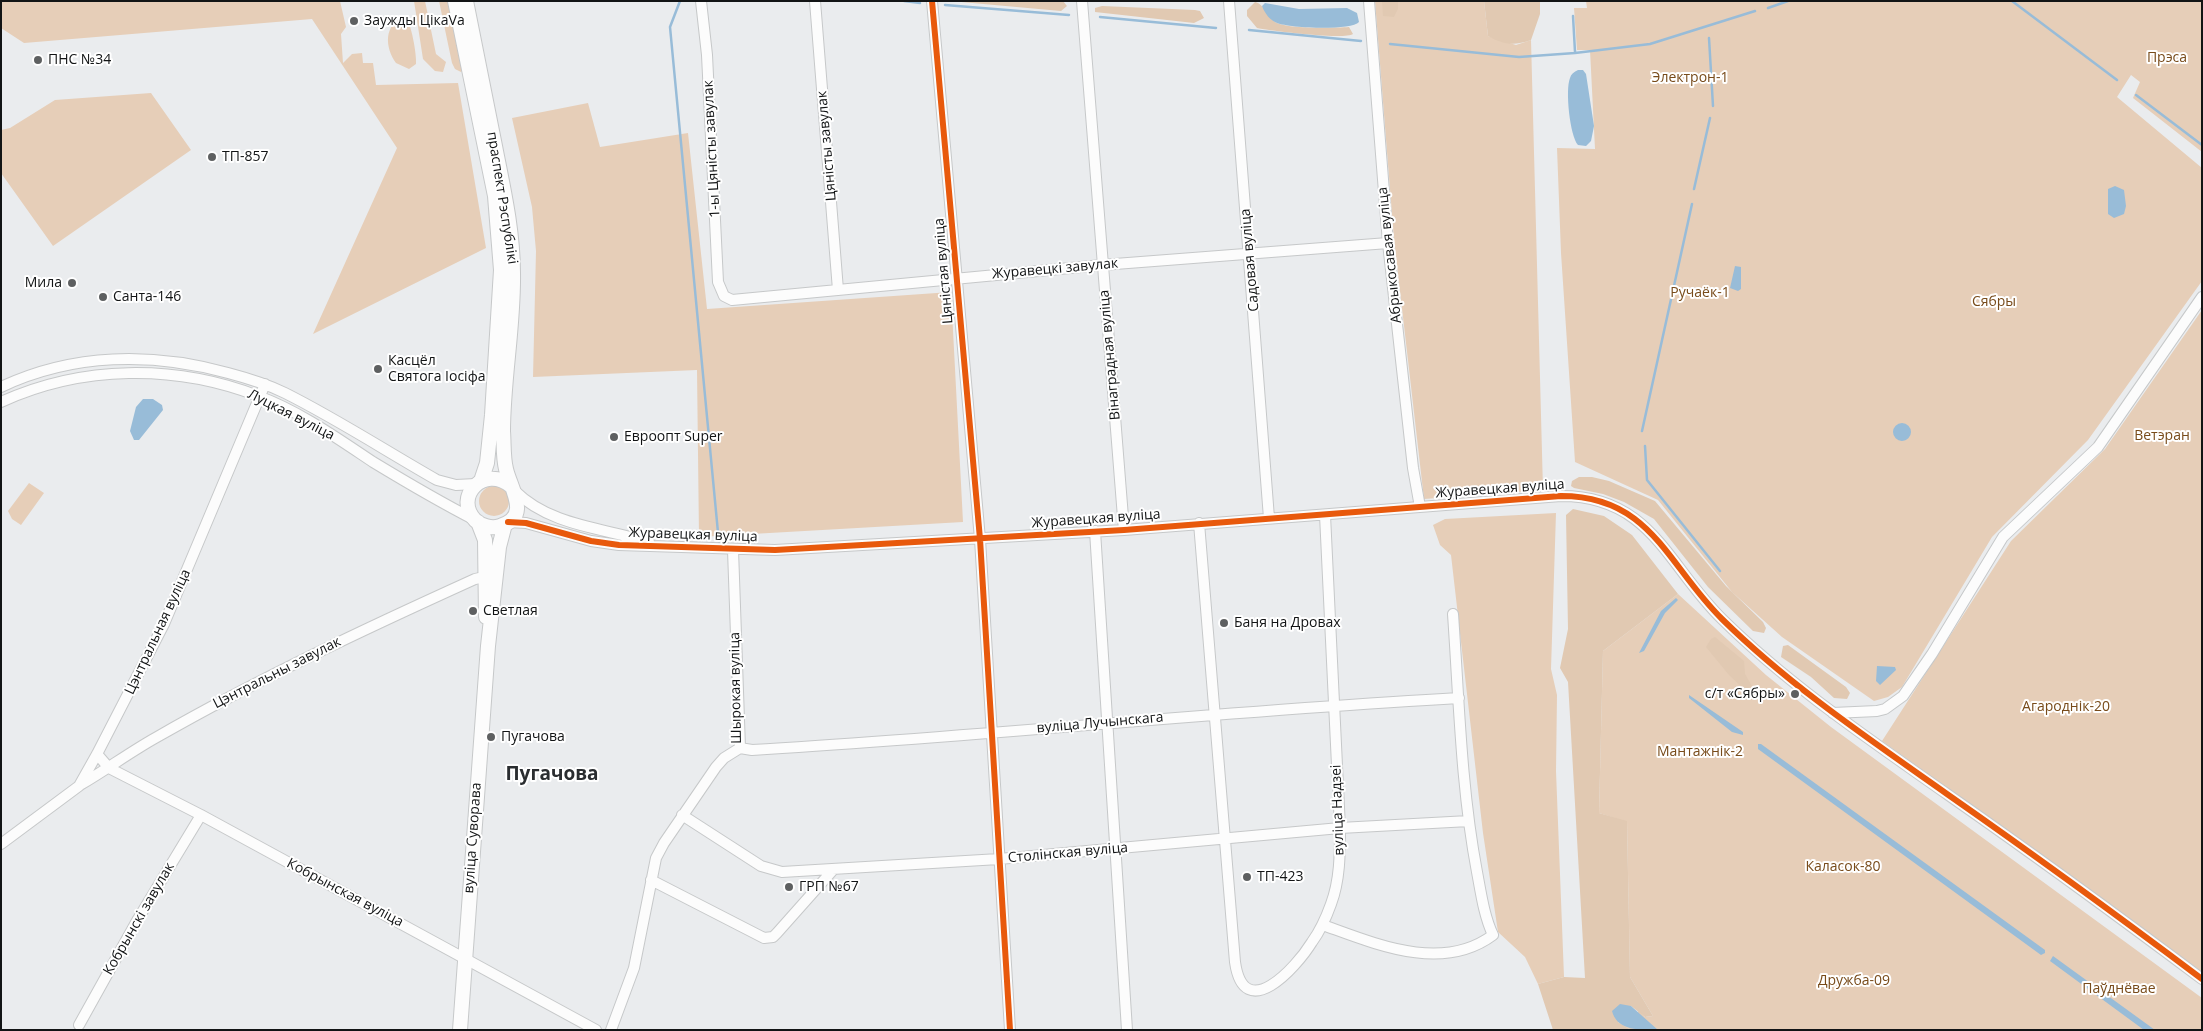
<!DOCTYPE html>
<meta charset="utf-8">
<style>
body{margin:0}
#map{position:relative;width:2203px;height:1031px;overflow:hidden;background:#eaecee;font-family:"Open Sans",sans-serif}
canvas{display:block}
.frame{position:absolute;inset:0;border:2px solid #121415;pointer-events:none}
</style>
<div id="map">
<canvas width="2203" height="1031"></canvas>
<div class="frame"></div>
</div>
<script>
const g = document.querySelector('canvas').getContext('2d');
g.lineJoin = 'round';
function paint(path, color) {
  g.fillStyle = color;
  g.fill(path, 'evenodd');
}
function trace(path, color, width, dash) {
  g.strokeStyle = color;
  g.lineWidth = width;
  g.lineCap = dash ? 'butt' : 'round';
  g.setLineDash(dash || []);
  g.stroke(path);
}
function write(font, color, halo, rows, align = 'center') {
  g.font = font + ' "Open Sans",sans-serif';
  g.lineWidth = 4;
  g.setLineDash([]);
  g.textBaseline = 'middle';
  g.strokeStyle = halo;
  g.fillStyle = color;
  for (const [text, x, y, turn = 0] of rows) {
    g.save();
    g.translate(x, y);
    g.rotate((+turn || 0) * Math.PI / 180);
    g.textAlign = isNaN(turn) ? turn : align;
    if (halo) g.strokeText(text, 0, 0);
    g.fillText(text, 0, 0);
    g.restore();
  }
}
paint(new Path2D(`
 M1,1H340L346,27L341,34L343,63L352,54L362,53L363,63H373L376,85L458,83L486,248L313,334L397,148L312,19L24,43L1,28Z
 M414,1H425L436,54L446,62L443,72L435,71L423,59Z
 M439,1H452L464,69L461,72L455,69L452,63Z
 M1375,1H1484L1488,36L1516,45L1531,40L1543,490L1424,499L1394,239Z
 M1586,1H2202V152L2133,98L2140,82L2131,75L2117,97L2202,168V281L2088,440L1992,537L1902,687L1888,697L1874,701L1782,637L1732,592L1658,500L1575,462L1561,253L1557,148L1595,149L1590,50H1577L1574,8H1587Z
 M405,17C411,21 417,55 416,64L409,69L396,63C385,48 383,24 405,17Z
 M151,93L191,150L53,246L1,173V130L10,128L55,100Z
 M588,103L600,147L688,133L707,309L951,292L963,522L699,537L697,370L533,377L536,251L532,207L512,118Z
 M2202,310V972L1882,741L2011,541L2105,449Z
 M29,483L44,493L21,525L12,519L8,511Z
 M479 501a15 15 0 1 1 30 0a15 15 0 1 1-30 0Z
 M1556,513L1551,669L1557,695L1556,771L1564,977L1538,984L1525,957L1498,932L1483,833L1451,555L1440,545L1433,525L1445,519Z
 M1678,594L1766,675L1831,727L2202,998V1030H1631L1622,1025L1639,1011L1645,1017L1653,1016L1630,977L1627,822L1599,813L1603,651Z`), '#e6ceb8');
paint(new Path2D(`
 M950,1H1063L1067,6L1061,11Z
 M1382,1H1398V9L1394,17L1383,16Z
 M1484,1H1540V14L1531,40C1514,46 1504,45 1488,36Z
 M1255,2C1265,4 1267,18 1277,23C1290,29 1334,28 1349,27L1353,34C1344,40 1271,31 1257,28L1247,16V10Z
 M1102,6L1195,10L1200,11L1204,18L1194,23L1095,12V8Z
 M1579,477H1592L1609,481L1655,501L1726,586L1763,622L1766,628L1764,633L1753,631L1708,587L1654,519L1624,502L1603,494L1574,488L1571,486L1572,481Z
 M1573,509L1604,516L1632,535L1678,594L1603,651L1599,813L1627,821L1630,977L1653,1016L1645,1017L1631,1006L1618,1022L1631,1030H1553L1538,984L1564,977L1585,978L1568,682L1560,668L1568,629L1566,515Z
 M1715,637L1744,661L1745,674L1752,686L1745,690L1729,675L1706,647L1711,639Z
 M1788,645L1846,687L1850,693L1847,699L1834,698L1811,677L1781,657L1783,646Z`), '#e1c9b2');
paint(new Path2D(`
 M1265,3L1299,9L1347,8L1357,13L1359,22C1351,31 1289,28 1277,23C1270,20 1265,14 1262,6Z
 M1578,70H1583L1586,74L1594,126L1591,141L1586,146L1578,145C1570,136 1565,90 1570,78C1571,74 1574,72 1578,70Z
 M2115,186L2124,190L2126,206L2124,214L2114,218L2108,214V189Z
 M1735,266L1741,267V289L1738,291L1730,288Z
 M143,399H153L162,405L163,410L139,440H134L130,431L136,407Z
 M1893 432a9 9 0 1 1 18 0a9 9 0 1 1-18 0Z
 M1676,598L1678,600L1665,613L1644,651L1639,653L1661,611Z
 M1877,666L1895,667L1896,670L1880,685L1876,681Z
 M1689,695L1743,732V735L1732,732L1689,698Z
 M1758,744H1761L2045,950V953L2041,955L1758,749Z
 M2053,956L2155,1030H2144L2050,961Z
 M1620,1004L1631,1006L1658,1030C1640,1030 1617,1031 1612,1011Z`), '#98bcd8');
trace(new Path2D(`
 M680,1L670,27L719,543
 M904,1L920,3
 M2012,1L2117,80
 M945,5L1069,15
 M1768,8L1788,1
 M1573,16L1575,52
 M1100,17L1216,28
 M1249,30L1361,41
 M1709,38L1713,106
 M1390,44L1519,57L1575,53L1650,44L1755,11
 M2136,95L2202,145
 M1694,189L1710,118
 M1642,431L1692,204
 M1645,446L1647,480L1720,571`), '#98bcd8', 2.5);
const minor = new Path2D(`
 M701,1L707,55L718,282L724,296L732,300L1102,265L1388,243
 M815,1L838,290
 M932,1L980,539L1010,1030
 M1082,1L1124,530
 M1229,1L1269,518
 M1369,1L1388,243L1413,468L1420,507
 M1,387C73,353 152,352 228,373C247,378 267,384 285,393C337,419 386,451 437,480L456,485L476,484
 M1,402C82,365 175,364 258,396C299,411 337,438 373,462C406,482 440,502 475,520
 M515,491C550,526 604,528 649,542
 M508,522L526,523L591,541L619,545L775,550L1124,530L1561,496C1651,496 1667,565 1722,619C1790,686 1869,739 1947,794C2033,854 2118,916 2202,979
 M1199,523L1235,962C1244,1025 1296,968 1312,942C1320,931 1326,918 1331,904C1340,880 1340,854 1340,828L1325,515
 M1095,531L1127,1030
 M1833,713L1877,711L1885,709L1903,696L1932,654L2003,537L2098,447L2202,297
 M740,748L752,750C988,736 1223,711 1459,698
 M97,754L109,768L201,815L596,1030
 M80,785C106,770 130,752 157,737C260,678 367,628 475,579L484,577
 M682,815L761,866L782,872L999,859L1340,828L1469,821
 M1,844L79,786L97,754L164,624L265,384
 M651,880L764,938L773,937L777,933L833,870
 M1323,925C1376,944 1442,973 1493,935C1484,916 1481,893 1477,872C1461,788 1459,700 1453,614
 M79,1025L138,919L201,815
 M611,1030L634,968L656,858L664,843L716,767L724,758L740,748L733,550`);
const major = new Path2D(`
 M455,1L495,196L501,270L492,415L487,463L481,481
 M466,1C476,49 485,98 495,146C503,187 513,230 513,273C514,325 503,380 503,431C504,444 503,457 506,469C510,488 532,517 500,526C492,529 481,526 475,520C453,497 484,464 511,486
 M478,522L485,540L486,617
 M460,1030L488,646L499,547L505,524`);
trace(minor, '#c6c8c9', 12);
trace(major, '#c6c8c9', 16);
trace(minor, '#fcfcfc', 10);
trace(major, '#fcfcfc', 14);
trace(new Path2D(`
 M932,1L980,539L1010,1030
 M508,522L526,523L591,541L619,545L775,550L1124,530L1561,496C1651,496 1667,565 1722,619C1790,686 1869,739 1947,794C2033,854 2118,916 2202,979`), '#e8590c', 6);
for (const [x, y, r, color] of [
 [354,21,5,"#5e6061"],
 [38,60,5,"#5e6061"],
 [212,157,5,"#5e6061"],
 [72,283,5,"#5e6061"],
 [103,297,5,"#5e6061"],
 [378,369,5,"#5e6061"],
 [614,437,5,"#5e6061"],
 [473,611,5,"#5e6061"],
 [1224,623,5,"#5e6061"],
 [1795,694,5,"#5e6061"],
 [491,737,5,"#5e6061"],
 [1247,877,5,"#5e6061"],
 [789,887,5,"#5e6061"]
]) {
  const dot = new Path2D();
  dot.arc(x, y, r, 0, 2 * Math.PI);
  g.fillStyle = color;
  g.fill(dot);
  trace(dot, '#fff', 2);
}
write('14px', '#121415', '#fff', [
 ["Заужды ЦікаVа",364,21],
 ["ПНС №34",48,60],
 ["ТП-857",222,157],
 ["Мила",62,283,"right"],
 ["Санта-146",113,297],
 ["Касцёл",388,361],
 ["Святога Іосіфа",388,377],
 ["Евроопт Super",624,437],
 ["Светлая",483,611],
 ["Баня на Дровах",1234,623],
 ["с/т «Сябры»",1785,694,"right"],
 ["Пугачова",501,737],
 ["ТП-423",1257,877],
 ["ГРП №67",799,887]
], 'left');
write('14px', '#784b1a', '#fff', [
 ["Прэса",2167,58],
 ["Электрон-1",1690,78],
 ["Ручаёк-1",1700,293],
 ["Сябры",1994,302],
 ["Ветэран",2162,436],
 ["Агароднік-20",2066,707],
 ["Мантажнік-2",1700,752],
 ["Каласок-80",1843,867],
 ["Дружба-09",1854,981],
 ["Паўднёвае",2119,989]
]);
write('14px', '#121415', '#fff', [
 ["Цяністы завулак",827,146,-95],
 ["1-ы Цяністы завулак",712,149,-93],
 ["праспект Рэспублікі",502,198,81],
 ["Абрыкосавая вуліца",1390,255,-96],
 ["Садовая вуліца",1250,260,-95],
 ["Журавецкі завулак",1055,269,-5],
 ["Цяністая вуліца",944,271,-95],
 ["Вінаградная вуліца",1110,355,-95],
 ["Луцкая вуліца",291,415,27],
 ["Журавецкая вуліца",1500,489,-4],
 ["Журавецкая вуліца",1096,519,-4],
 ["Журавецкая вуліца",693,535,2],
 ["Цэнтральная вуліца",158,632,-65],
 ["Цэнтральны завулак",277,673,-27],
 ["Шырокая вуліца",736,688,-91],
 ["вуліца Лучынскага",1100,723,-5],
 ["вуліца Надзеі",1338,810,-92],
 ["вуліца Суворава",473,838,-86],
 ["Столінская вуліца",1068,853,-5],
 ["Кобрынская вуліца",345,893,28],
 ["Кобрынскі завулак",139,919,-60]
]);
write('bold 19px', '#2a2d30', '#fff', [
 ["Пугачова",552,775]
]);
</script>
